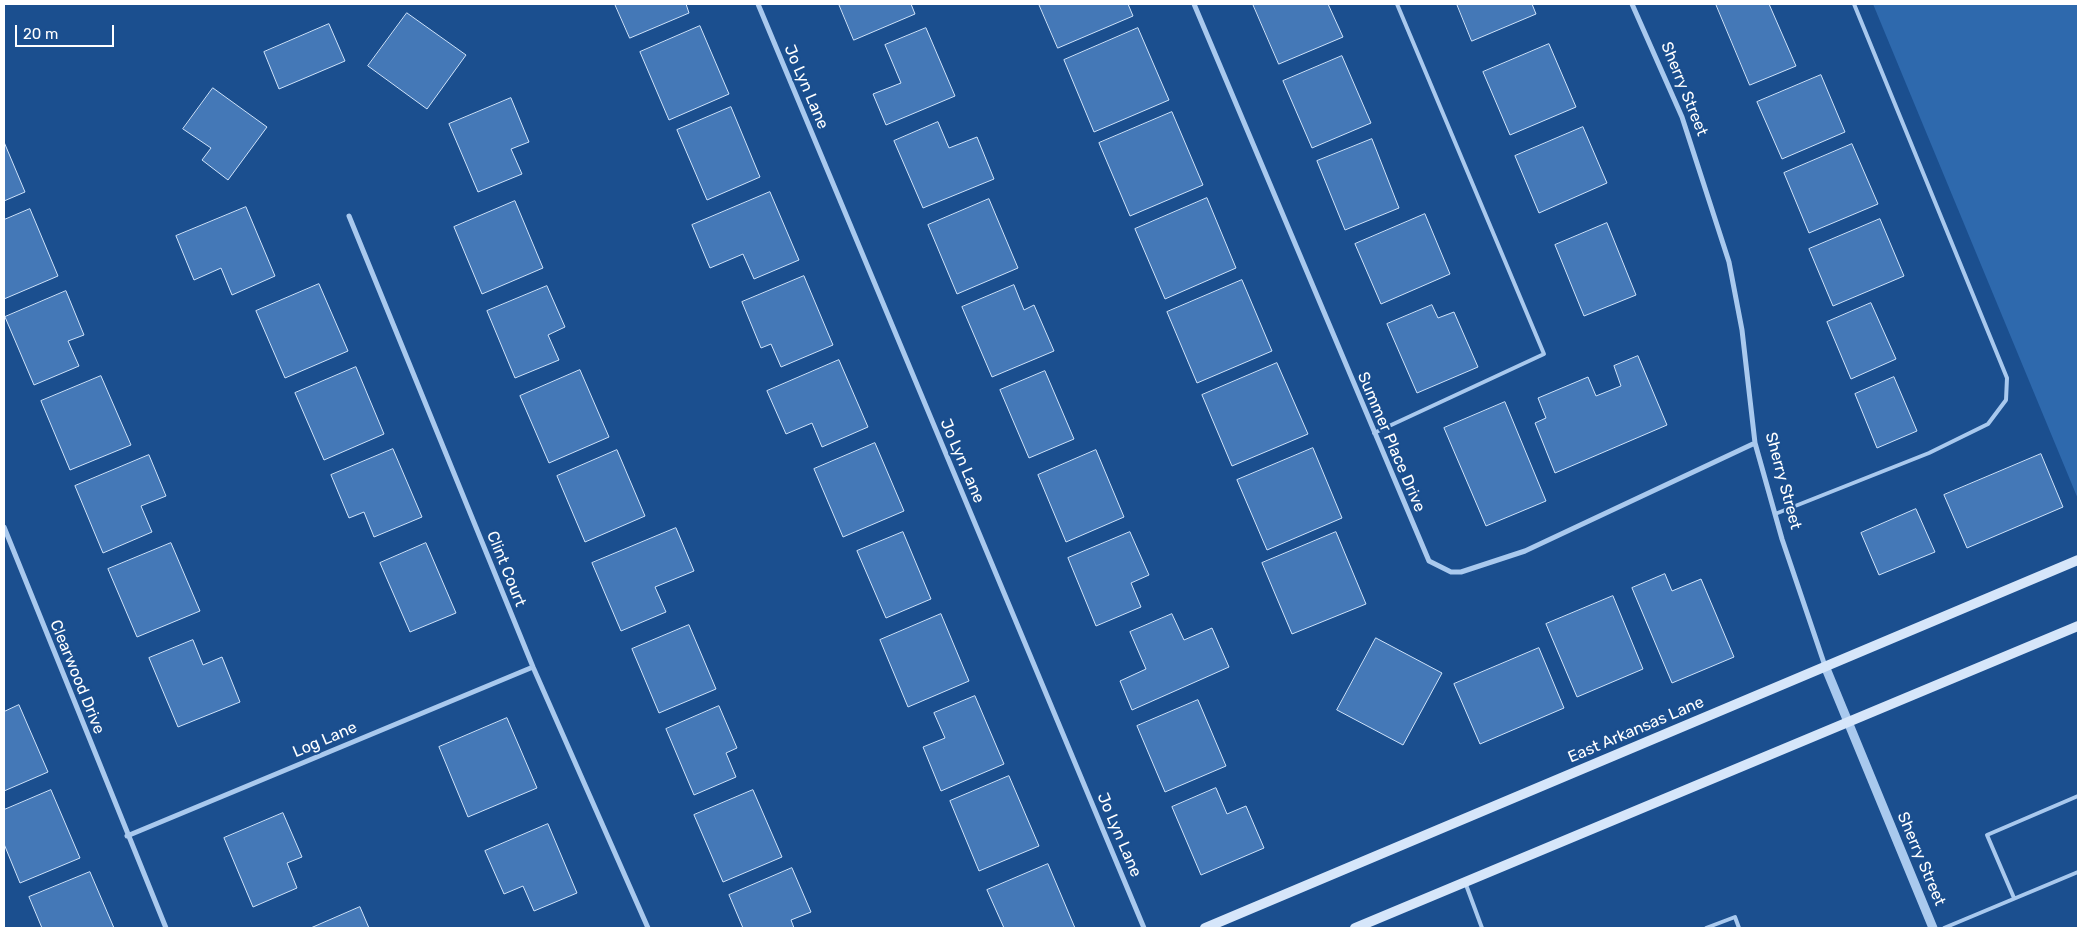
<!DOCTYPE html>
<style>
body{margin:0}
#map{position:relative;width:2082px;height:932px;overflow:hidden;background:#1b4f8f;font-family:Rubik,sans-serif}
canvas{display:block}
.frame{position:absolute;inset:0;border:5px solid #fff;pointer-events:none}
.scale{position:absolute;left:15px;top:25px;width:99px;height:22px;box-sizing:border-box;border:2px solid #fff;border-top:0;padding-left:6px;font-size:15px;line-height:18px;white-space:nowrap;color:#fff;-webkit-text-stroke:4px #1b4f8f;paint-order:stroke}
</style>
<div id="map">
<canvas width="2082" height="932"></canvas>
<div class="frame"></div>
<div class="scale">20 m</div>
</div>
<script>
const g = document.querySelector('canvas').getContext('2d');
g.lineJoin = 'round';
function paint(path, color) {
  g.fillStyle = color;
  g.fill(path, 'evenodd');
}
function trace(path, color, width, dash) {
  g.strokeStyle = color;
  g.lineWidth = width;
  g.lineCap = dash ? 'butt' : 'round';
  g.setLineDash(dash || []);
  g.stroke(path);
}
function write(font, color, halo, rows, align = 'center') {
  g.font = font + ' Rubik,sans-serif';
  g.lineWidth = 4.5;
  g.setLineDash([]);
  g.textBaseline = 'middle';
  g.strokeStyle = halo;
  g.fillStyle = color;
  for (const [text, x, y, turn = 0] of rows) {
    g.save();
    g.translate(x, y);
    g.rotate((+turn || 0) * Math.PI / 180);
    g.textAlign = isNaN(turn) ? turn : align;
    if (halo) g.strokeText(text, 0, 0);
    g.fillText(text, 0, 0);
    g.restore();
  }
}
paint(new Path2D(`
 M1873,4H2078V499Z`), '#2e69ad');
const building = new Path2D(`
 M615,4H686L689,13L630,38Z
 M839,4H911L915,14L854,40Z
 M1039,4H1128L1133,16L1058,48Z
 M1253,4H1328L1343,37L1279,64Z
 M1457,4H1532L1536,14L1472,41Z
 M1716,4H1769L1796,66L1750,85Z
 M407,13L466,55L427,109L368,66Z
 M329,24L345,61L279,89L264,52Z
 M700,26L729,94L669,120L640,52Z
 M926,28L955,96L886,125L873,94L901,83L885,45Z
 M1138,28L1169,100L1094,132L1064,60Z
 M1549,44L1576,107L1510,135L1483,72Z
 M1342,56L1371,123L1312,148L1283,81Z
 M1821,75L1845,132L1782,159L1757,102Z
 M213,88L267,127L228,180L202,160L211,148L183,129Z
 M511,98L529,142L511,149L522,174L478,192L449,124Z
 M731,107L760,177L707,200L677,130Z
 M1172,112L1203,185L1130,216L1099,143Z
 M938,122L949,148L977,137L994,179L923,208L894,141Z
 M1583,127L1607,183L1539,213L1515,156Z
 M1372,139L1399,208L1345,230L1317,161Z
 M4,142L25,192L4,201Z
 M1852,144L1878,204L1809,233L1784,173Z
 M770,192L799,260L754,279L743,254L710,268L692,225Z
 M1207,198L1236,268L1165,299L1135,229Z
 M989,199L1018,268L957,294L928,225Z
 M515,201L543,268L482,294L454,227Z
 M246,207L275,276L232,295L221,268L194,280L176,236Z
 M30,209L58,276L4,299V220Z
 M1425,214L1450,274L1381,304L1355,244Z
 M1880,219L1904,276L1833,306L1809,249Z
 M1607,223L1636,295L1584,316L1555,245Z
 M804,276L833,345L781,367L771,344L761,348L742,302Z
 M1242,280L1272,351L1197,383L1167,312Z
 M319,284L348,351L285,378L256,311Z
 M1014,285L1024,310L1034,305L1054,351L992,377L962,307Z
 M547,286L565,327L548,335L559,360L515,378L487,311Z
 M66,291L84,335L68,341L79,366L34,385L5,317Z
 M1871,303L1896,359L1851,379L1827,322Z
 M1432,305L1438,318L1454,312L1478,367L1417,393L1387,324Z
 M1638,356L1667,425L1555,473L1535,423L1546,418L1538,398L1588,377L1596,396L1621,386L1614,366Z
 M839,360L868,427L822,447L812,423L786,434L767,391Z
 M1277,363L1308,434L1232,466L1202,395Z
 M356,367L384,434L324,460L295,393Z
 M580,370L609,437L549,463L520,396Z
 M1045,371L1074,439L1029,458L1000,390Z
 M101,376L131,445L70,470L41,401Z
 M1894,377L1917,431L1877,448L1855,394Z
 M1505,402L1546,501L1486,526L1444,428Z
 M875,443L904,511L843,537L814,469Z
 M1313,448L1342,518L1267,550L1237,480Z
 M393,449L422,517L374,537L364,512L349,518L331,475Z
 M617,450L645,516L585,542L557,476Z
 M1096,450L1124,517L1066,542L1038,475Z
 M2041,454L2063,507L1967,548L1944,495Z
 M149,455L166,496L141,506L152,532L103,553L75,486Z
 M1916,509L1935,552L1879,575L1861,533Z
 M676,528L694,571L655,587L666,612L621,631L592,563Z
 M903,532L931,599L886,618L857,551Z
 M1130,532L1149,575L1131,583L1141,607L1096,626L1068,558Z
 M1336,532L1366,604L1292,634L1262,563Z
 M171,543L200,611L137,637L108,569Z
 M426,543L456,613L410,632L380,563Z
 M1665,574L1672,591L1701,579L1734,657L1672,683L1632,588Z
 M1613,596L1643,669L1577,697L1546,624Z
 M941,614L969,681L908,707L880,640Z
 M1172,614L1184,640L1212,628L1229,667L1132,710L1120,681L1146,669L1130,632Z
 M689,625L716,689L659,713L632,649Z
 M1376,638L1442,673L1403,745L1337,710Z
 M193,640L203,665L222,657L240,702L178,727L149,658Z
 M1539,648L1564,708L1480,744L1454,684Z
 M975,696L1004,764L941,791L923,747L945,738L934,713Z
 M1198,700L1226,766L1165,792L1137,726Z
 M19,705L48,772L4,791V712Z
 M719,706L737,748L726,753L736,777L694,795L666,729Z
 M507,718L537,788L468,817L439,747Z
 M1009,776L1039,846L979,871L950,801Z
 M1216,788L1227,814L1246,806L1264,848L1201,875L1172,807Z
 M51,790L80,858L20,883L4,844V810Z
 M753,790L782,857L723,882L694,815Z
 M283,813L302,857L287,863L297,888L253,907L224,838Z
 M548,824L577,893L534,911L523,886L504,894L485,851Z
 M1048,864L1075,928H1004L987,890Z
 M792,868L811,912L791,920L794,928H743L729,895Z
 M90,872L114,928H42L29,897Z
 M360,907L369,928H311Z`);
paint(building, '#4478b7');
trace(building, '#cfe3fa', 1);
trace(new Path2D(`
 M1374,433L1544,354L1397,4
 M1775,514L1929,453L1988,424L2006,400L2007,378L1854,4
 M1465,882L1482,928
 M2014,898L1987,835L2078,796
 M1706,928L1735,917L1739,928
 M1944,928L2078,872`), '#a9c9ee', 4);
trace(new Path2D(`
 M758,4L1144,928
 M1194,4L1429,561L1451,572H1461L1525,551L1755,443
 M1632,4L1682,117L1729,262L1742,330L1755,443L1782,539L1825,666
 M349,216L533,667L648,928
 M4,527L166,928
 M127,836L533,667`), '#a9c9ee', 5);
trace(new Path2D(`
 M1825,666L1933,928`), '#a9c9ee', 9);
trace(new Path2D(`
 M1205,928L2078,560
 M1355,928L2078,626`), '#d6e6fa', 10);
write('16px', '#fff', '#1b4f8f', [
 ["Jo Lyn Lane",806,87,67],
 ["Sherry Street",1684,89,68],
 ["Summer Place Drive",1391,442,67],
 ["Jo Lyn Lane",962,461,67],
 ["Sherry Street",1783,481,75],
 ["Clint Court",506,569,68],
 ["Clearwood Drive",77,677,68],
 ["East Arkansas Lane",1636,730,-23],
 ["Log Lane",325,740,-23],
 ["Jo Lyn Lane",1119,835,67],
 ["Sherry Street",1921,859,67]
]);
</script>
